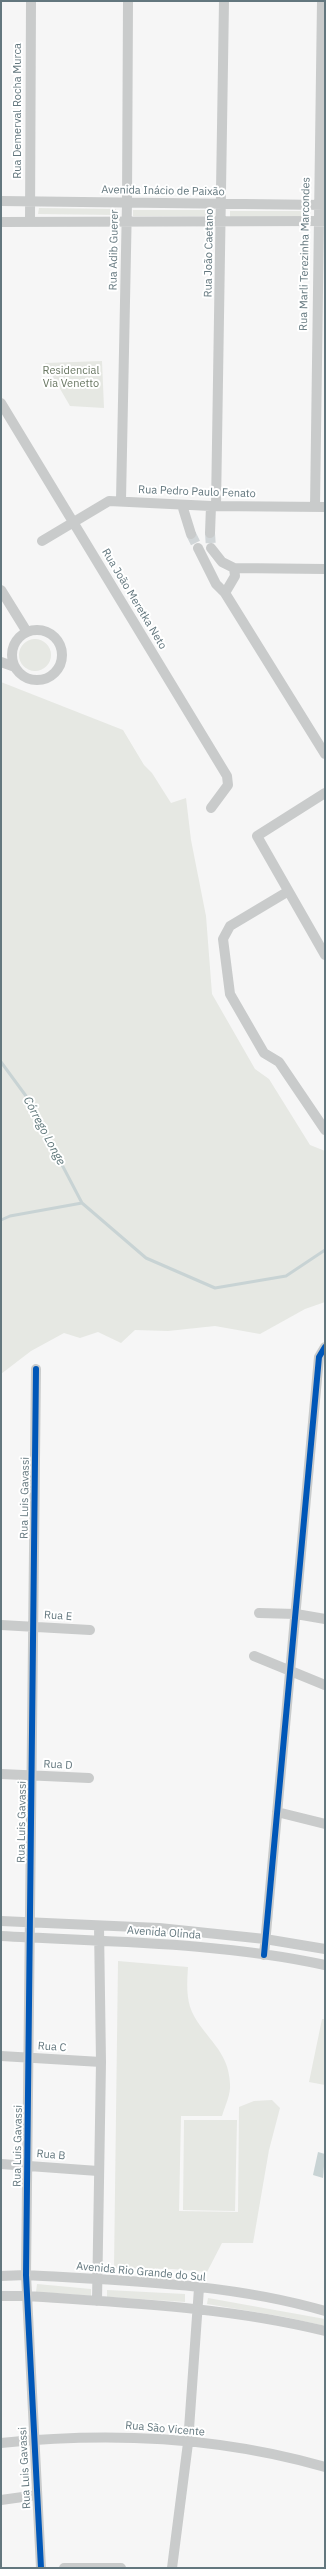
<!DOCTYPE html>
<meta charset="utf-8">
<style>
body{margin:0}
#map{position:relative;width:326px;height:2569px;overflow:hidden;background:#f6f6f6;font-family:"IBM Plex Sans",sans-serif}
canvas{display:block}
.frame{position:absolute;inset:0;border:2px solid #63777e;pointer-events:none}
</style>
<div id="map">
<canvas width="326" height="2569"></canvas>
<div class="frame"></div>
</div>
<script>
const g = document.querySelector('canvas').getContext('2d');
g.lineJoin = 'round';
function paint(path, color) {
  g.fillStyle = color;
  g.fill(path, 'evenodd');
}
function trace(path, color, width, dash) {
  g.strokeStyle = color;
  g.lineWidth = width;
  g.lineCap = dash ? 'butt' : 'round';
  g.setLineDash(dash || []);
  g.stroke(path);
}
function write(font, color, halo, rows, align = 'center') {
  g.font = font + ' "IBM Plex Sans",sans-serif';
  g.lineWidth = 4;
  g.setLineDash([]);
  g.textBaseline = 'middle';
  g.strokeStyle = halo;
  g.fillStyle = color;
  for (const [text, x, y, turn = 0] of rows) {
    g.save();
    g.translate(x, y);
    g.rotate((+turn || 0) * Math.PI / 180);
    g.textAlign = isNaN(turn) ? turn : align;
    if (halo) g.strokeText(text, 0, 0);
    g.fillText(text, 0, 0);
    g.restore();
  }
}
paint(new Path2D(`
 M39,208L116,209L115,215L38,214Z
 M133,210H215V216H133Z
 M230,211H307V217H230Z
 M102,361L104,408L70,406L45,363Z
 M19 655a16 16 0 1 1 32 0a16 16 0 1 1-32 0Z
 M1,682L123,730L144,765L152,773L171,803L186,798L191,840L206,916L212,994L255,1069L269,1079L310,1145L325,1151V1302L305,1309L260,1334L215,1326L168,1331L135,1330L121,1343L98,1332L80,1338L64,1333L31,1351L1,1374Z
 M118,1961L188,1967C187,1983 186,1998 192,2012C205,2039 229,2050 230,2084C231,2094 225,2106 222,2116H181L179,2211L238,2212L239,2107L254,2101L272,2100L280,2108L269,2150L253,2243H222L207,2272L172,2269L114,2268Z
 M322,2019H325V2085L309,2082Z
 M184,2120H237L235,2211L183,2210Z
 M37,2284L91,2289V2296L36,2292Z
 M107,2290L185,2294V2302L107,2297Z
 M208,2298L325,2319V2326L285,2317L207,2304Z`), '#e6e8e3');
paint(new Path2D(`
 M318,2152L325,2154L323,2178L313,2175Z`), '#c8d3d4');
trace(new Path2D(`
 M1,1062L26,1096L82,1203
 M1,1220L10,1216L82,1203L146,1258L215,1288L286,1276L325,1250`), '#c8d3d4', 3);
trace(new Path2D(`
 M210,533L211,548
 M191,534L198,548`), '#d1d6d8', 10, [10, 5]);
trace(new Path2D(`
 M1,201L325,205
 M1,222L325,221
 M30,222L31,1
 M1,403L227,776L228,785L211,808
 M121,500L127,202L128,1
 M182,505L191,534
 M216,506L224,1
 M315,507L322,1
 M210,533L211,506
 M42,541L109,501L211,506L325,507
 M198,548L216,584L225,593
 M211,548L222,562L234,568L235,576L225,593L325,754
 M234,568L325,569
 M1,590L27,632
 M12 655a25 25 0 1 1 50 0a25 25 0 1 1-50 0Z
 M1,662L15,667
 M325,793L257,836L325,955
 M287,892L230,926L223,939L230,994L264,1053L279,1062L325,1130
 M36,1369L26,2275L41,2568
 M259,1613L296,1614L325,1619
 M1,1625L90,1630
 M254,1656L325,1685
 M1,1774L89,1778
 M277,1812L325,1824
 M1,1921L159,1928L265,1939L325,1949
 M1,1936C109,1942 219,1942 325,1965
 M264,1955L319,1357L325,1347
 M1,2056L101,2062
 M1,2164L98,2171
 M1,2276L26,2275C126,2281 229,2283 325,2311
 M1,2296H27C127,2303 227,2307 325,2331
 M97,2301L101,2062L99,1927
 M1,2443C108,2432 221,2437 325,2467
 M1,2500L37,2495
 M64,2568H121
 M172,2568L188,2443L199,2288`), '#c9cbcb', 10);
trace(new Path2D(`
 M36,1369L26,2275L41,2568
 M264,1955L319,1357L325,1347`), '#0057b8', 6);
write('11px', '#63777e', '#fff', [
 ["Rua Demerval Rocha Murca",18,111,-90],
 ["Avenida Inácio de Paixão",163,191,1],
 ["Rua Adib Guerer",114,250,-89],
 ["Rua João Caetano",209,253,-89],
 ["Rua Marli Terezinha Marcondes",305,254,-89],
 ["Rua Pedro Paulo Fenato",197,492,2],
 ["Rua João Meretka Neto",134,599,59],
 ["Rua Luis Gavassi",25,1498,-89],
 ["Rua E",58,1616,4],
 ["Rua D",58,1765,3],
 ["Rua Luis Gavassi",22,1822,-89],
 ["Avenida Olinda",164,1933,4],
 ["Rua C",52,2047,4],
 ["Rua Luis Gavassi",18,2146,-89],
 ["Rua B",51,2155,5],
 ["Avenida Rio Grande do Sul",141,2272,5],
 ["Rua São Vicente",165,2429,5],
 ["Rua Luis Gavassi",25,2468,-93]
]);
write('11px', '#697762', '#fff', [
 ["Residencial",71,371],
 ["Via Venetto",71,384]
]);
write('italic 12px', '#5e7679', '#fff', [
 ["Córrego Longe",44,1131,62]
]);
</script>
